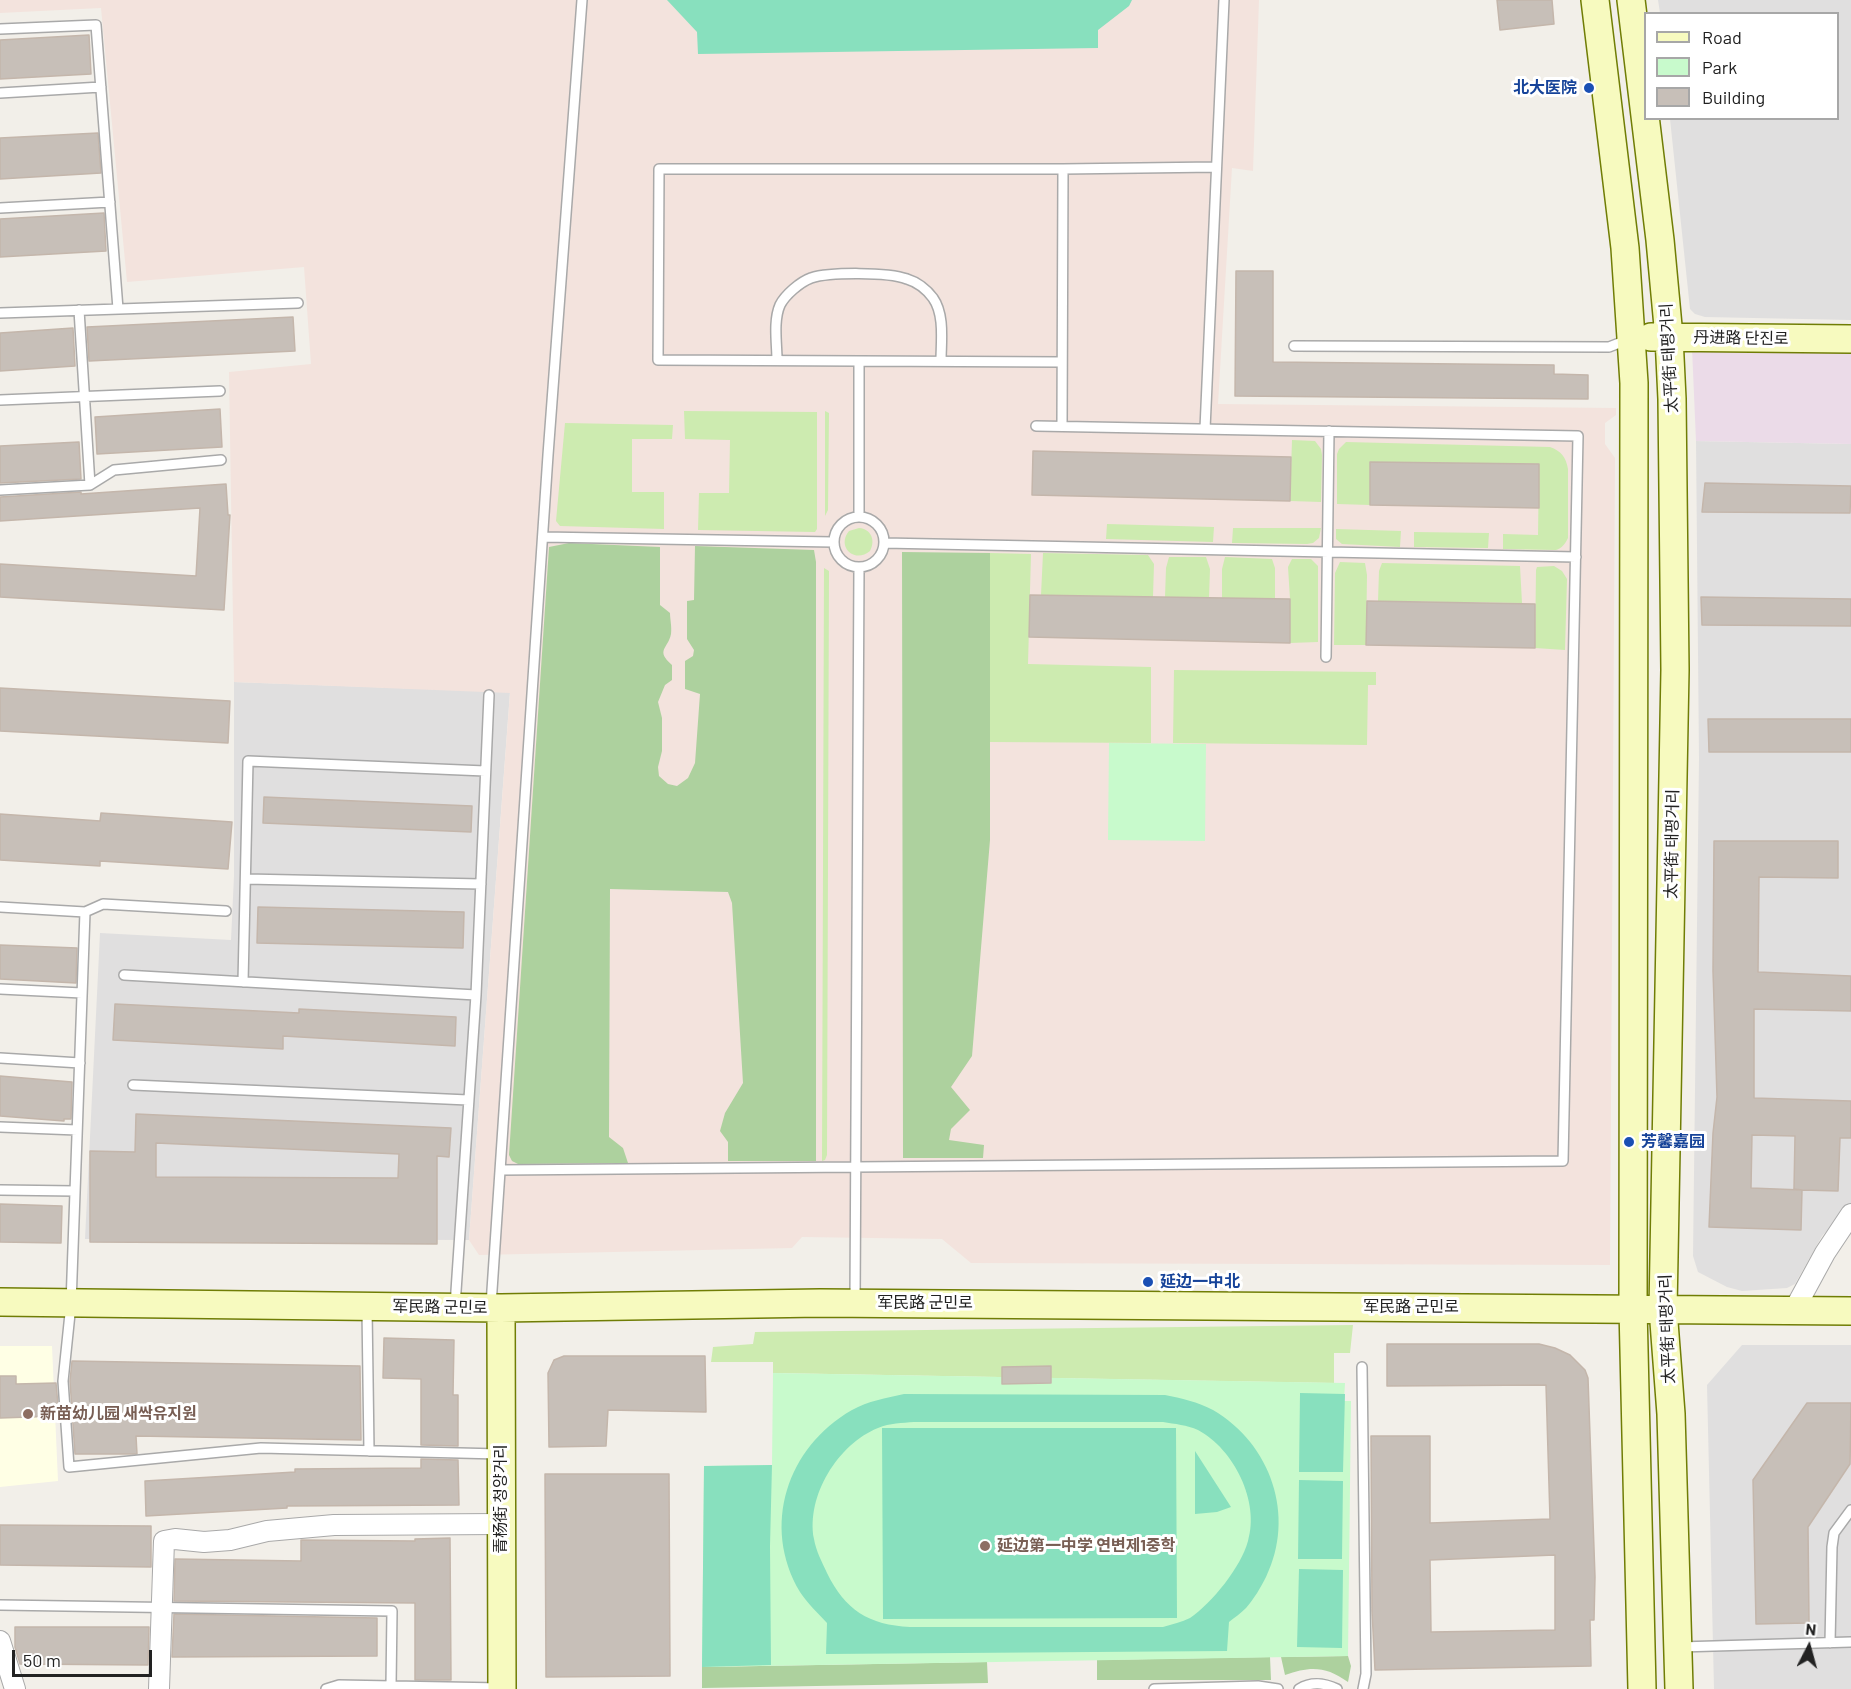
<!DOCTYPE html>
<meta charset="utf-8">
<style>
body{margin:0}
#map{position:relative;width:1851px;height:1689px;overflow:hidden;background:#f2efe9;font-family:Barlow,sans-serif}
canvas{display:block}
.legend{position:absolute;left:1644px;top:12px;width:195px;height:108px;box-sizing:border-box;background:#fff;border:2px solid #a7a7a7;margin:0;padding:8px 10px;list-style:none;font-size:18px;color:#222}
.legend li{display:flex;align-items:center;gap:12px;height:30px}
.legend b{width:30px;border:2px solid #a7a7a7}
.north{position:absolute;left:1779px;top:1617px;width:60px;height:60px;-webkit-text-stroke:4px #fff;paint-order:stroke;rotate:6deg;font-size:16px;font-weight:700;line-height:24px;text-align:center;color:#222}
.north::after{content:'';display:block;margin:auto;width:21px;height:27px;background:#222;clip-path:polygon(50% 0,100% 100%,50% 72%,0 100%)}
.scale{position:absolute;left:12px;top:1650px;width:140px;height:27px;box-sizing:border-box;border:3px solid #222;border-top:0;padding-left:8px;font-size:18px;line-height:21px;white-space:nowrap;color:#222;-webkit-text-stroke:4px #fff;paint-order:stroke}
</style>
<div id="map">
<canvas width="1851" height="1689"></canvas>
<ul class="legend">
<li><b style="height:8px;background:#f7fabf"></b>Road</li>
<li><b style="height:16px;background:#c8facc"></b>Park</li>
<li><b style="height:16px;background:#c7bfb8"></b>Building</li>
</ul>
<div class="north">N</div>
<div class="scale">50 m</div>
</div>
<script>
const g = document.querySelector('canvas').getContext('2d');
g.lineJoin = 'round';
function paint(path, color) {
  g.fillStyle = color;
  g.fill(path, 'evenodd');
}
function trace(path, color, width, dash) {
  g.strokeStyle = color;
  g.lineWidth = width;
  g.lineCap = dash ? 'butt' : 'round';
  g.setLineDash(dash || []);
  g.stroke(path);
}
function write(font, color, halo, rows, align = 'center') {
  g.font = font + ' Barlow,"Noto Sans SC","Noto Sans KR",sans-serif';
  g.lineWidth = 6;
  g.setLineDash([]);
  g.textBaseline = 'middle';
  g.strokeStyle = halo;
  g.fillStyle = color;
  for (const [text, x, y, turn = 0] of rows) {
    g.save();
    g.translate(x, y);
    g.rotate((+turn || 0) * Math.PI / 180);
    g.textAlign = isNaN(turn) ? turn : align;
    if (halo) g.strokeText(text, 0, 0);
    g.fillText(text, 0, 0);
    g.restore();
  }
}
paint(new Path2D(`
 M1658,0H1851V320L1705,317L1695,314L1690,309L1670,119L1838,118V14L1660,13Z
 M1696,441L1851,444V1205L1822,1236L1795,1284L1787,1288L1742,1291L1727,1287L1698,1272L1693,1256L1699,759Z
 M234,682L510,692L469,1240L85,1239L100,933L231,940L234,876Z
 M1742,1345H1851V1689H1714L1707,1385Z`), '#e0dfdf');
paint(new Path2D(`
 M1851,347V444L1696,441L1692,348Z`), '#ebdbe8');
paint(new Path2D(`
 M0,1346H52L58,1481L0,1487Z`), '#ffffe5');
paint(new Path2D(`
 M0,0H1259L1253,171L1232,168L1218,404L1616,408V415L1605,423V444L1615,458L1610,1265L971,1263L942,1239L802,1237L792,1248L479,1255L469,1240L510,693L234,682L229,372L311,364L304,267L127,282L101,8L0,13Z`), '#f3e3dd');
paint(new Path2D(`
 M684,411L817,412V529L815,532L698,530L699,493H729L730,440L685,439Z
 M825,411L829,413L828,510L825,516Z
 M565,423L673,425L672,439H632V492H664V529L560,526L556,521Z
 M1292,440L1315,441L1321,449L1322,455L1321,502L1290,501Z
 M1346,442L1550,447C1561,451 1566,457 1568,469V538C1565,544 1562,548 1556,550L1503,549V534L1538,535L1539,464L1371,462L1370,505L1337,504V454L1339,449Z
 M1107,524L1214,527L1213,542L1106,539Z
 M859,528C871,529 876,540 870,551C855,564 836,547 849,531Z
 M1233,528H1321L1319,538L1313,543L1307,544L1232,543Z
 M1336,529L1401,531L1400,547L1342,544L1336,539Z
 M1414,532L1489,533L1488,548L1414,547Z
 M990,553L1031,554L1028,664L1151,667V743L990,742Z
 M1043,553L1148,555L1154,564L1153,597L1041,595Z
 M1169,557H1206L1210,569L1209,598L1165,597L1166,568Z
 M1225,557L1272,559L1275,568V598H1222V569Z
 M1292,559H1311L1318,566V642L1290,643V599L1288,567Z
 M1340,562L1365,563L1367,575L1366,645H1334L1335,573Z
 M1382,563L1520,566L1522,603L1378,601L1379,571Z
 M1554,566L1562,571L1567,579L1565,650L1535,648L1536,570L1537,567Z
 M824,568L829,571L827,1155L825,1160L822,1161Z
 M1174,670L1376,672V685H1368L1367,745L1173,743Z
 M1353,1325L1350,1353H1334V1383L773,1373V1362H711L713,1347L753,1344L755,1332Z`), '#cdebb0');
paint(new Path2D(`
 M569,543L660,547V605L670,613C670,619 672,627 671,634C668,649 655,650 672,665V680L665,685L658,702L662,718V751L658,767L659,776L668,784L677,786L688,778L695,763L700,694L685,689V661L693,656L694,650L687,639V601L694,600L695,546L814,550L816,562V1161H728V1142L720,1131L725,1113L743,1083L732,903L728,892L610,889L609,1137L623,1148L628,1163L518,1164L512,1161L509,1155L549,547Z
 M902,552L990,553V840L972,1056L951,1087L970,1110L951,1129L949,1140L984,1145L983,1158H903Z
 M1348,1656L1351,1666L1348,1682C1326,1666 1310,1666 1285,1675L1281,1657Z
 M1270,1657L1271,1680H1097V1660Z
 M987,1662L988,1683L702,1688V1667Z`), '#add19e');
paint(new Path2D(`
 M1109,743L1206,744L1205,841L1108,840Z
 M773,1373L1345,1383L1344,1401H1351L1348,1656L702,1667L704,1466L772,1465Z`), '#c8facc');
paint(new Path2D(`
 M667,0H1132L1129,6L1098,30V48L698,54L697,32Z
 M1300,1393L1345,1394L1343,1472H1299Z
 M904,1394L1165,1395C1181,1398 1198,1402 1213,1410C1271,1444 1296,1516 1266,1577C1261,1587 1254,1599 1246,1608C1241,1613 1234,1618 1229,1622L1227,1651L826,1654L827,1623C818,1613 807,1603 800,1592C761,1526 787,1447 852,1410C868,1401 886,1398 904,1394ZM914,1422H1163C1175,1424 1187,1425 1198,1430C1234,1449 1260,1502 1248,1541C1241,1567 1212,1603 1190,1618C1182,1622 1172,1624 1163,1627H910C869,1625 845,1610 827,1573C822,1562 816,1551 814,1539C806,1496 838,1444 878,1428C890,1423 902,1423 914,1422Z
 M882,1428H1176L1177,1618L883,1619Z
 M1195,1451L1231,1507L1217,1512L1195,1514Z
 M772,1465L770,1546L771,1665L702,1667L704,1466Z
 M1299,1480L1343,1481L1342,1559H1298Z
 M1299,1569L1343,1570L1342,1648L1297,1647Z`), '#88e0be');
const building = new Path2D(`
 M1497,0H1552L1554,24L1500,30Z
 M89,35L91,74L0,79V40Z
 M98,133L101,173L0,179V138Z
 M104,213L106,251L0,257V219Z
 M1236,271H1273V362L1554,365V374L1588,375V399L1235,396Z
 M293,317L295,351L89,361L87,327Z
 M73,328L75,366L0,371V333Z
 M220,409L222,447L97,454L95,417Z
 M79,442L81,479L0,483V446Z
 M1033,451L1291,457L1290,501L1032,495Z
 M1370,462L1539,464V508L1370,505Z
 M1705,483L1851,486L1850,513L1702,512Z
 M226,484L228,515H230L224,610L0,597V564L196,576L200,508L0,521V497L81,492V494Z
 M1030,595L1290,599V643L1029,637Z
 M1701,597L1851,599V626L1702,625Z
 M1367,601L1535,604V648L1366,645Z
 M0,688L230,701L228,743L0,731Z
 M1708,719H1851V752H1709Z
 M264,797L472,806L471,832L263,823Z
 M101,813L232,822L228,869L100,861V866L0,860V814L100,821Z
 M1714,841H1838V878L1759,877L1758,972L1851,976V1011L1754,1009V1098L1851,1101V1138H1840L1838,1191L1802,1190L1801,1230L1709,1227L1713,1133L1717,1097L1713,971ZM1752,1135L1795,1136L1794,1189L1802,1190L1751,1188Z
 M258,907L464,912L463,948L257,943Z
 M0,945L77,948L76,983L0,979Z
 M115,1004L299,1013V1009L456,1017L455,1046L283,1036V1049L113,1040Z
 M0,1076L72,1082L71,1119H64V1121L0,1116Z
 M136,1114L451,1128L449,1157L437,1156V1244L90,1242V1151L135,1152ZM156,1143L399,1154L398,1178L156,1177Z
 M0,1204L62,1206L61,1243L0,1242Z
 M384,1338L454,1340L453,1395H458V1446L421,1445V1379L383,1378Z
 M1387,1344H1539L1555,1348L1570,1355L1585,1370L1588,1378L1595,1577L1594,1620H1590L1591,1666L1375,1670L1372,1611L1371,1436H1430V1523L1550,1519L1546,1385L1387,1386ZM1555,1555V1630L1431,1632L1430,1560Z
 M564,1356H705L706,1412L608,1410L606,1446L549,1447L548,1373L554,1360Z
 M72,1361L360,1366L361,1440L136,1436L137,1454H75L70,1381Z
 M1051,1366V1383L1002,1384V1367Z
 M0,1376H16V1384L56,1383L59,1416L0,1418Z
 M1807,1403H1851L1850,1464L1808,1527L1809,1623L1756,1624L1753,1480Z
 M421,1459L458,1460L459,1505L287,1506V1508L146,1516L145,1481L295,1472V1469L421,1468Z
 M545,1474H669L670,1676L546,1677Z
 M0,1525L151,1526V1567L0,1565Z
 M450,1538L451,1680H415V1603L174,1601L175,1559L301,1561V1540L415,1541V1539Z
 M174,1614L377,1618V1656L172,1657Z
 M15,1627H149L148,1665L20,1664L15,1647Z`);
paint(building, '#c7bfb8');
trace(building, '#c4b6ab', 1.5);
const lane = new Path2D(`
 M0,29L96,25L118,309
 M0,93L101,87
 M0,208L110,202
 M79,310L90,485
 M0,313L298,303
 M1294,346L1609,347L1627,340
 M777,360C777,344 773,321 780,305C785,295 800,282 811,278C830,272 888,272 907,279C917,282 927,290 933,298C945,315 941,342 941,361
 M859,361V516
 M1062,362L658,360L659,169H1063L1216,167
 M0,400L220,391
 M1062,426L1063,169
 M1205,429L1224,0
 M0,490L90,485L114,470L221,460
 M834 542a25 25 0 1 1 50 0a25 25 0 1 1-50 0Z
 M543,537L833,542
 M884,543L1576,557
 M1326,657L1329,431
 M246,879L481,884
 M0,907L85,912L103,904L226,911
 M85,912L71,1304L63,1381L69,1467L261,1448L499,1454
 M124,975L476,995
 M243,982L248,761L485,771
 M0,989L82,993
 M0,1058L80,1063
 M133,1085L468,1100
 M0,1127L77,1130
 M501,1170L1563,1161L1578,436L1036,426
 M0,1190L75,1191
 M855,1300L859,567
 M491,1305L548,455L582,0
 M455,1306L476,995L489,695
 M367,1309L369,1451
 M1362,1367L1366,1674L1363,1689
 M0,1605L392,1611L391,1686
 M1830,1643L1832,1547L1834,1533L1851,1510
 M1680,1647L1851,1642
 M326,1689L339,1685L500,1688
 M1154,1689L1258,1686L1278,1689
 M1299,1689C1312,1681 1324,1683 1337,1689`);
const street = new Path2D(`
 M1794,1310L1825,1253L1851,1214
 M0,1641L15,1689
 M159,1689L164,1541L175,1539L204,1542L230,1540L267,1531L334,1525L501,1524`);
const secondary = new Path2D(`
 M1595,0L1625,248L1634,383L1633,1308L1642,1689
 M1631,0L1660,240L1669,337L1672,399L1675,670L1663,1309L1671,1414L1679,1689
 M1651,337L1851,339
 M0,1302L501,1308L820,1303L1851,1311
 M501,1308L502,1689`);
trace(lane, '#a9a9a9', 12);
trace(street, '#a9a9a9', 22);
trace(secondary, '#707d05', 30);
trace(lane, '#fff', 9);
trace(street, '#fff', 20);
trace(secondary, '#f7fabf', 27);
for (const [x, y, r, color] of [
 [1589,88,6,"#1a4fb4"],
 [1629,1142,6,"#1a4fb4"],
 [1148,1282,6,"#1a4fb4"],
 [28,1414,6,"#8d6e63"],
 [985,1546,6,"#8d6e63"]
]) {
  const dot = new Path2D();
  dot.arc(x, y, r, 0, 2 * Math.PI);
  g.fillStyle = color;
  g.fill(dot);
  trace(dot, '#fff', 2);
}
write('bold 16px', '#164399', '#fff', [
 ["北大医院",1577,88,"right"],
 ["芳馨嘉园",1641,1142],
 ["延边一中北",1160,1282]
], 'left');
write('16px', '#222', '#fff', [
 ["丹进路 단진로",1741,338,1],
 ["太平街 태평거리",1669,358,-93],
 ["太平街 태평거리",1672,844,-89],
 ["军民路 군민로",925,1303],
 ["军民路 군민로",440,1307,1],
 ["军民路 군민로",1411,1307],
 ["太平街 태평거리",1667,1329,-92],
 ["青杨街 청양거리",501,1499,-90]
]);
write('bold 16px', '#785e54', '#fff', [
 ["新苗幼儿园 새싹유지원",40,1414],
 ["延边第一中学 연변제1중학",997,1546]
], 'left');
</script>
